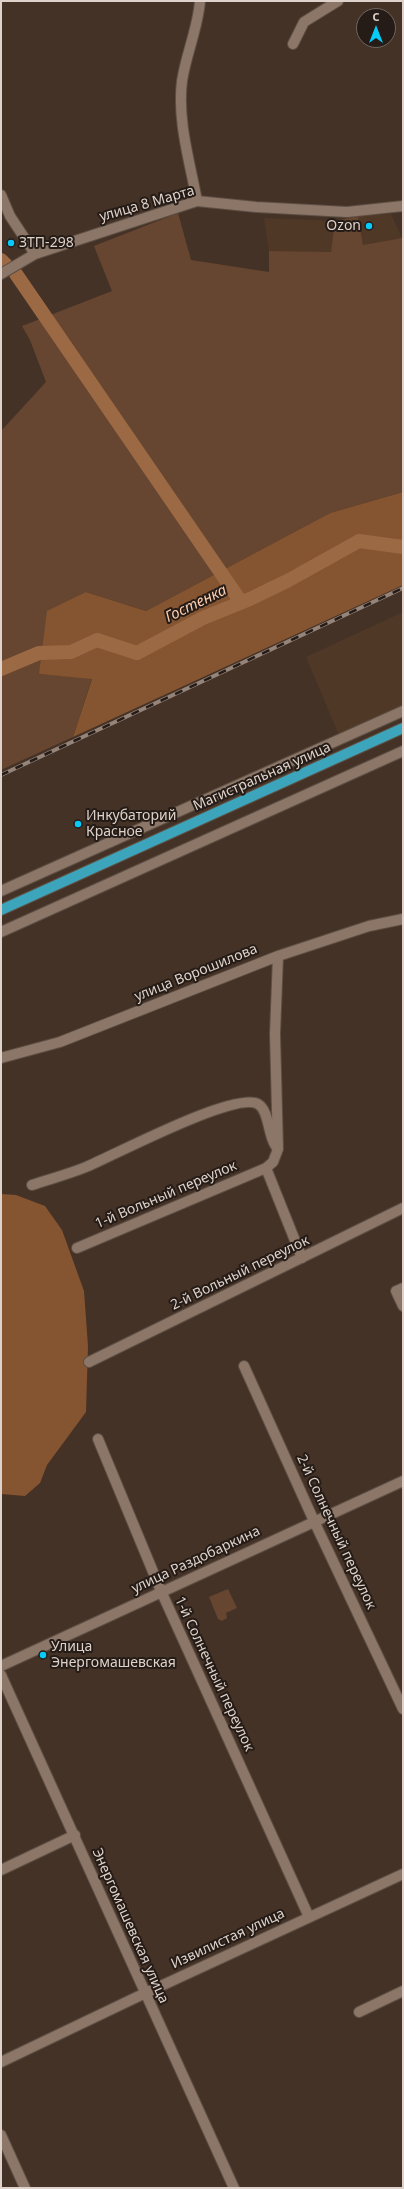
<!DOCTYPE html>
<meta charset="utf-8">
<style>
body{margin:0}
#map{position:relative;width:404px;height:2189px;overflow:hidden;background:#453226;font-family:"Noto Sans",sans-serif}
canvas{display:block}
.frame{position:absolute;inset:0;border:2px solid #ded2ca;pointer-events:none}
.north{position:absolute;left:356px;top:8px;width:40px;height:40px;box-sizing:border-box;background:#251c17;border:1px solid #6f655f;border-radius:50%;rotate:0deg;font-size:11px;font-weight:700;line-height:16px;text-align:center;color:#ded2ca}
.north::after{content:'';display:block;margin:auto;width:14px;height:18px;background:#06cbf9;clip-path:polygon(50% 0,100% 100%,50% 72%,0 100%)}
</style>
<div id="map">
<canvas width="404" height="2189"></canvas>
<div class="frame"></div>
<div class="north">С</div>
</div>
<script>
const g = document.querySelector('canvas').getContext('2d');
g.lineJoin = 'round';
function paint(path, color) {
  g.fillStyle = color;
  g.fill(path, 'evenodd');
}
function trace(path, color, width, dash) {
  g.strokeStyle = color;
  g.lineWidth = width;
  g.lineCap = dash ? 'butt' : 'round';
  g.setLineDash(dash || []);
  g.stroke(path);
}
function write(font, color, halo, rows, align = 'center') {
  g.font = font + ' "Noto Sans",sans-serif';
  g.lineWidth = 4;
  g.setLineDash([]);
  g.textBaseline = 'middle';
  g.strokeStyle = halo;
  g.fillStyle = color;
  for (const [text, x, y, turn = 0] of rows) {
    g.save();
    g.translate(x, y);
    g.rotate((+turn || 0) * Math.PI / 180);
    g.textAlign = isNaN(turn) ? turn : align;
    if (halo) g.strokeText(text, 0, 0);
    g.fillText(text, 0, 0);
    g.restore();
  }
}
paint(new Path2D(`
 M391,214L402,238L363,245L358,216Z
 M264,218L335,221L331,253L269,251Z
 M403,612V716L342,742L306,657Z`), '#503827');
paint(new Path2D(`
 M178,213L191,260L269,272V251L331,252L335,221L358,216L363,245L402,238L403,492L330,513L146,611L86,592L39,674L92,678L73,737L1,770V431L46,382L30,340L22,326L112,291L94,246Z
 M228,1589L237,1608L226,1613L227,1618L222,1621L218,1619L209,1597Z`), '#664630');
paint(new Path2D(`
 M403,492V585L73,737L92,679L39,674L47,611L86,592L146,611L330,513Z
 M1,1194L16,1195L45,1206L62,1230L84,1291L88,1346L86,1412L47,1465L40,1483L25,1496L1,1494Z`), '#855430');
trace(new Path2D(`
 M1,260L6,265
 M16,274L241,602
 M1,669L39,653L71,652L97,640L137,653L203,618L250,599L289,580L359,541L403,547`), '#9c6945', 14);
const minor = new Path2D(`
 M293,44L304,22L338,1
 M1,195L10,216L35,254
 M197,201C190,162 177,121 182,81C186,54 198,28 200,1
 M1,274L35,254L197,201L256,207L347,212L403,206
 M1,891L403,711
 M1,932L403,751
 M278,956L275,1034L278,1149L273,1162L266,1168L302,1258
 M1,1058L60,1042L278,956L369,926L403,919
 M32,1185C50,1179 69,1174 86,1167C115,1155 235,1091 258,1104C270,1111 267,1137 278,1149
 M77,1248L266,1168
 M403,1288L396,1291L403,1306
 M89,1362L403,1208
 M244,1366L314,1521L403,1709
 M98,1439L161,1591L309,1917
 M1,1666L403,1481
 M1,1675L234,2188
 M1,1870L75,1835
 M359,2012L403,1991
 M1,2062L137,1997L403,1874
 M1,2135L25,2188`);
const major = new Path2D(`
 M1,910L403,728`);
trace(minor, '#5d4e43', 12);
trace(major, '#5d4e43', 12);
trace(minor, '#8b7668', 10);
trace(major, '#3ca5bb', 10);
const rail = new Path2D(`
 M1,775L403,588`);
trace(rail, '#94847a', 4);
trace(rail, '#251c17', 2.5, [8]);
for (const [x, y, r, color] of [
 [369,226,4,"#06cbf9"],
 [11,243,4,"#06cbf9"],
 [78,824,4,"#06cbf9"],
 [43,1655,4,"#06cbf9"]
]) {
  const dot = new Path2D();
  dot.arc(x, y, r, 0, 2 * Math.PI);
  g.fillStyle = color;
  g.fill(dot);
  trace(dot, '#251c17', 1.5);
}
write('14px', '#ded2ca', '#251c17', [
 ["улица 8 Марта",147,204,-16],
 ["Магистральная улица",262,777,-24],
 ["улица Ворошилова",196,973,-22],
 ["1-й Вольный переулок",166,1195,-23],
 ["2-й Вольный переулок",240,1273,-26],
 ["2-й Солнечный переулок",336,1532,65],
 ["улица Раздобаркина",196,1560,-25],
 ["1-й Солнечный переулок",214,1674,65],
 ["Энергомашевская улица",130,1926,66],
 ["Извилистая улица",228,1939,-25]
]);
write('14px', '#ded2ca', '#251c17', [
 ["Ozon",361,226,"right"],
 ["ЗТП-298",19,243],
 ["Инкубаторий",86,816],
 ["Красное",86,832],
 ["Улица",51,1647],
 ["Энергомашевская",51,1663]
], 'left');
write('italic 15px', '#fecfb0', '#251c17', [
 ["Гостенка",196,604,-26]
]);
</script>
